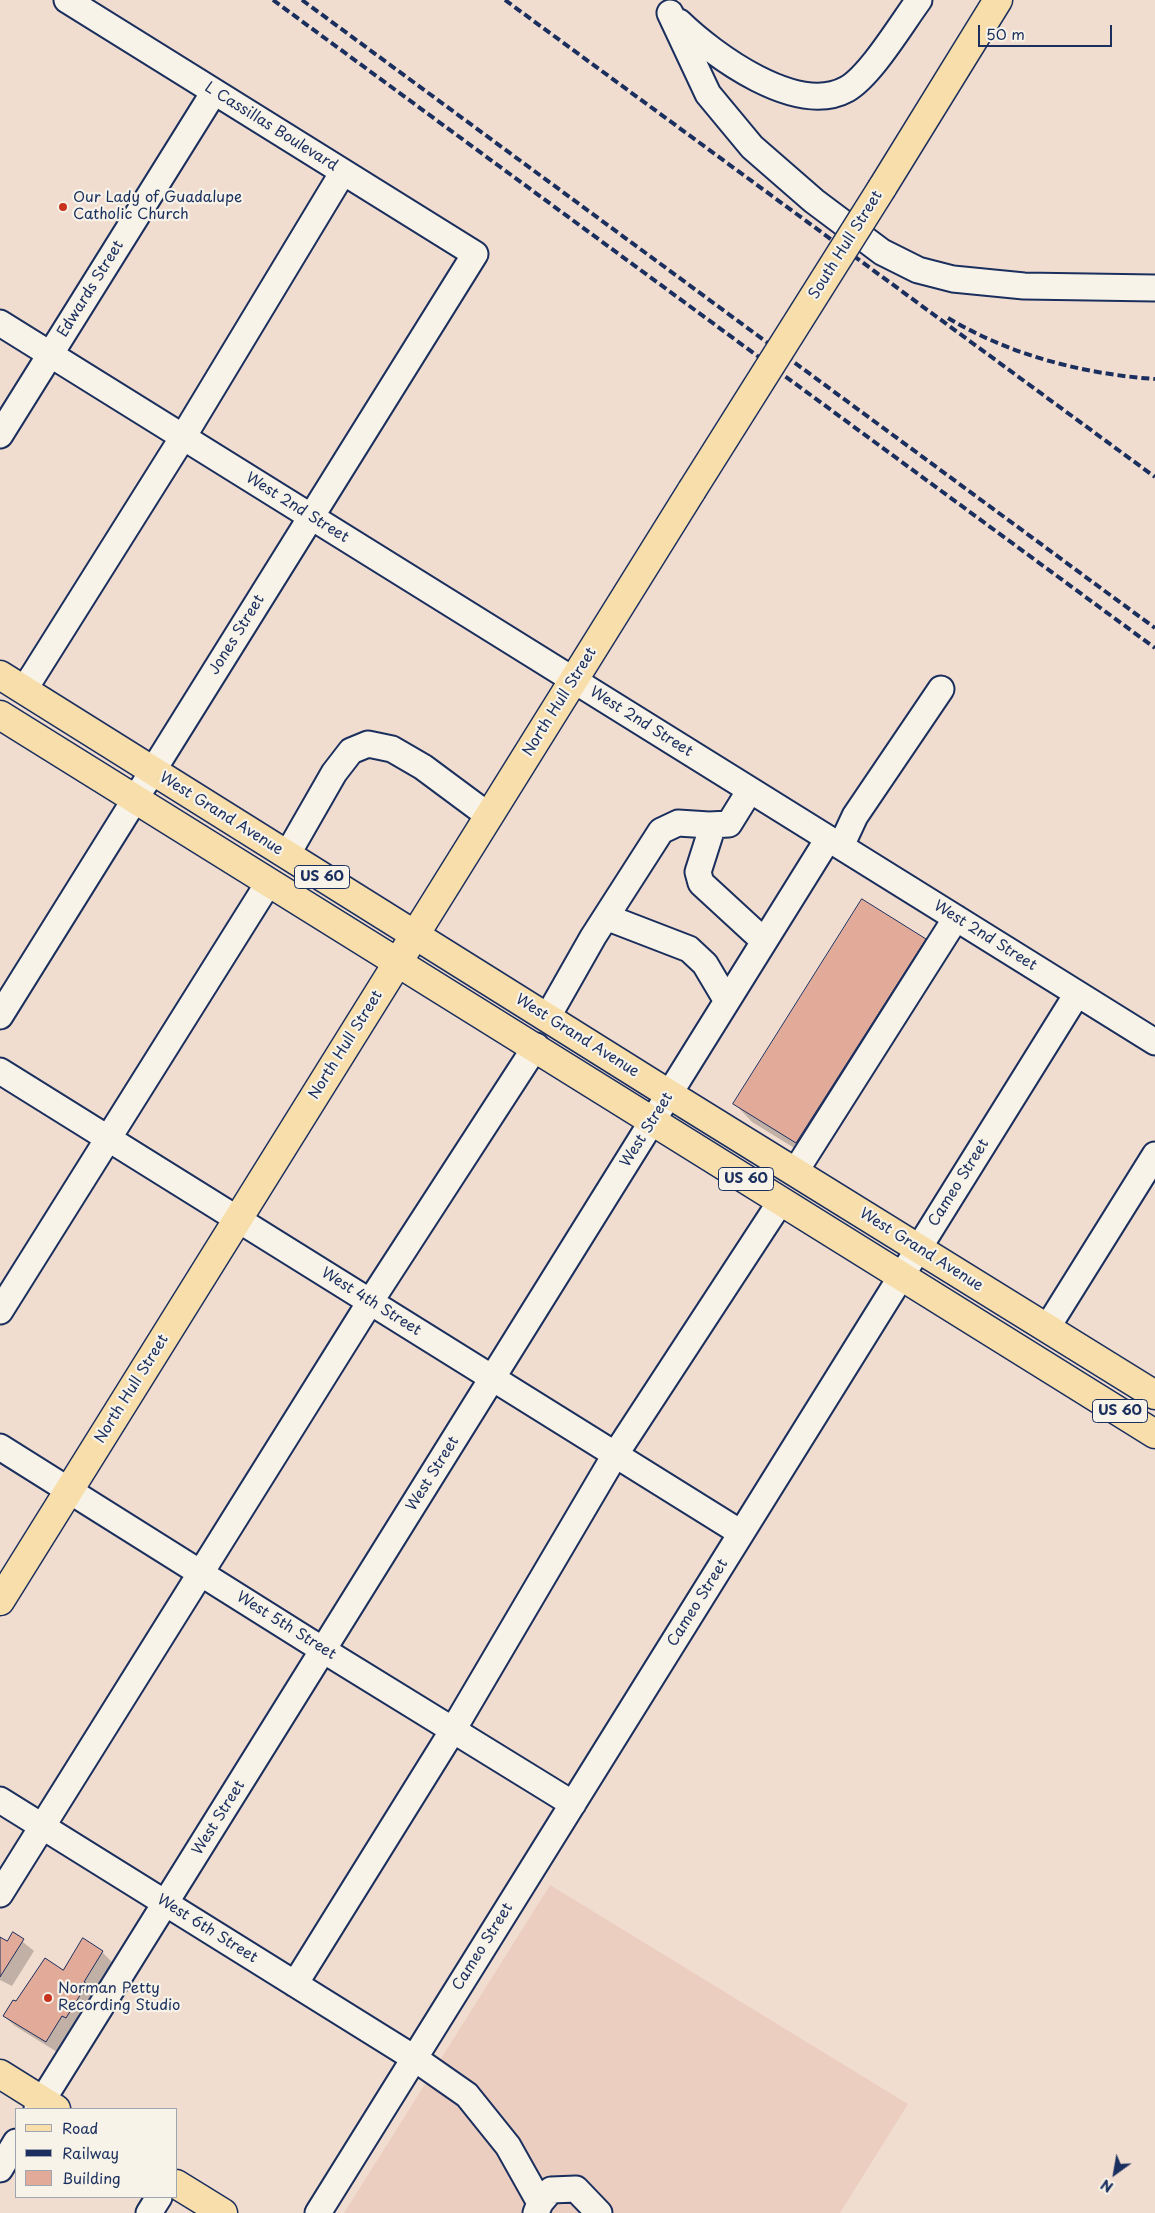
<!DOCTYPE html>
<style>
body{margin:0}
#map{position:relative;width:1155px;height:2213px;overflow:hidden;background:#f1ddd0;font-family:"Playpen Sans",sans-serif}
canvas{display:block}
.legend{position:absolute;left:15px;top:2108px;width:162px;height:90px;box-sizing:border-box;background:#f7f3e8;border:1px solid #9fa5b1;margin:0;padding:6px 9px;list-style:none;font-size:15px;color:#1b2f5e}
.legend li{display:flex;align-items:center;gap:10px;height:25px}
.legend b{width:25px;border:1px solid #9fa5b1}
.north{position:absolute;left:1090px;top:2148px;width:50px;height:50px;-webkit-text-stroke:4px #f7f3e8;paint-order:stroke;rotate:212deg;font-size:14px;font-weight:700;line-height:20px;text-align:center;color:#1b2f5e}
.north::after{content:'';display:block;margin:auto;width:18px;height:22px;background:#1b2f5e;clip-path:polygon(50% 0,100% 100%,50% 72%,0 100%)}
.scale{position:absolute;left:978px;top:25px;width:134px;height:22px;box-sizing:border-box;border:2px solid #1b2f5e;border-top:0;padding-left:6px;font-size:15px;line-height:18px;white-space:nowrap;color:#1b2f5e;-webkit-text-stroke:4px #f7f3e8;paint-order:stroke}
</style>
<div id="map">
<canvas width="1155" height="2213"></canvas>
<ul class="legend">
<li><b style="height:6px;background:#f8deab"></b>Road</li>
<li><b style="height:6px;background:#1b2f5e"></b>Railway</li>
<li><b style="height:14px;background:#e2aa99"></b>Building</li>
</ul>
<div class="north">N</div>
<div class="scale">50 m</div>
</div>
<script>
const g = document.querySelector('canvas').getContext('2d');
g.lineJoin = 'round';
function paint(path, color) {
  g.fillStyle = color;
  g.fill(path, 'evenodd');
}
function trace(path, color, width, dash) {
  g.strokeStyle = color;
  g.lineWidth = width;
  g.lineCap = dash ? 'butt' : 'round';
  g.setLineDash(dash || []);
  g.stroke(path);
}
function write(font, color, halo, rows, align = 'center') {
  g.font = font + ' "Playpen Sans",sans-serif';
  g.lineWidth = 4.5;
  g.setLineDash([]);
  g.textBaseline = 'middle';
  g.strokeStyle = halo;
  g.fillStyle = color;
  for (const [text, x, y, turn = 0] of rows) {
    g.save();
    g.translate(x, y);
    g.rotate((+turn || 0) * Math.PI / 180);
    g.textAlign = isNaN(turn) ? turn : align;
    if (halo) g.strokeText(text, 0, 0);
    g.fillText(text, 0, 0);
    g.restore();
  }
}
paint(new Path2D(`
 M550,1885L908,2104L840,2213H344Z`), '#eccec0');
paint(new Path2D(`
 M925,940L943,957L814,1160L752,1122L735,1104Z
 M13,1934L34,1951L12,1986L0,1980V1938L7,1943Z
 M102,1952L113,1963L77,2028L74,2026L57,2052L15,2026L4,2016L17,2003L64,1971Z`), '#0003');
const building = new Path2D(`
 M862,899L926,939L796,1143L733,1104Z
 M13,1932L24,1939L0,1977V1937L7,1941Z
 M83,1938L103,1951L84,1982L87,1984L66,2018L62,2016L46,2042L3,2016L13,2000L16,2001L45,1958L63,1970Z`);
paint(building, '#e2aa99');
trace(building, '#1b2f5e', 1);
const minor = new Path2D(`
 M670,13L708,94L752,147L814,201L882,252L918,270L953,279L1024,286L1155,288
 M679,22C713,55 797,117 847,89C871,75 902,23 919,0
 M0,323L1155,1042
 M0,435L214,92
 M24,690L183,437L343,172
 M713,825L698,872L701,883L764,941
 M841,846L855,816L941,689
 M287,855L334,773L351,751L368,744L392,749L423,767L489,816
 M606,917L689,949L705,964L727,1001
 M0,1016L475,254L67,0
 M547,1018L593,937L661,831L678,823L709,825L729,824L750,790
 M0,1071L741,1533
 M795,1172L956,918
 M0,1311L269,882
 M1047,1328L1155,1155
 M0,1447L323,1650L573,1804
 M0,1800L414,2058L467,2095L508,2146L540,2203
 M0,1894L370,1302L536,1046
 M295,1984L453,1730L615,1455L781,1201
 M37,2109L828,839
 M0,2169L16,2142
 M149,2213L159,2197
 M318,2213L1077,994
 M536,2213L540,2203L551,2190L576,2189L599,2213`);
const major = new Path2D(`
 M882,188L998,0
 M0,1601L692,490
 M0,2074L56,2109
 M176,2184L223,2213`);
const highway = new Path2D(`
 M0,675L669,1094L1155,1395
 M0,715L1155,1434`);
trace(minor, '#1b2f5e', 29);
trace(major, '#1b2f5e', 31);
trace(highway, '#1b2f5e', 31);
trace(minor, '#f7f3e8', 25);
trace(major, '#f8deab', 28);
trace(highway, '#f8deab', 28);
trace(new Path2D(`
 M273,0L1155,648
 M302,0L1155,628
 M505,0L1155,477
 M948,318C1010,355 1083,374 1155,379`), '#1b2f5e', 4, [8, 4]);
const majorBridge = new Path2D(`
 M692,490L882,188`);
trace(majorBridge, '#1b2f5e', 31, []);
trace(majorBridge, '#f8deab', 28);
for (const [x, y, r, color] of [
 [63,207,5,"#c8321e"],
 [48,1998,5,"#c8321e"]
]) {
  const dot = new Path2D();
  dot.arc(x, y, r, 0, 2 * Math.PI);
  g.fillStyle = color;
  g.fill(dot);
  trace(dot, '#f7f3e8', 2);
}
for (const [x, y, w] of [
 [322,877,55],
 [746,1179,55],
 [1120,1411,55]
]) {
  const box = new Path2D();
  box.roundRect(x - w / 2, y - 11.5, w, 23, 4);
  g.fillStyle = '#f7f3e8';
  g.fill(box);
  trace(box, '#1b2f5e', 1);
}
write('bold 14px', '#1b2f5e', null, [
 ["US 60",322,877],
 ["US 60",746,1179],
 ["US 60",1120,1411]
]);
write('15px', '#1b2f5e', '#f7f3e8', [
 ["L Cassillas Boulevard",271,127,32],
 ["South Hull Street",846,245,-58],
 ["Edwards Street",91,289,-58],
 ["West 2nd Street",297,508,32],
 ["Jones Street",237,635,-58],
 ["North Hull Street",560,702,-58],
 ["West 2nd Street",641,722,32],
 ["West Grand Avenue",221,814,32],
 ["West 2nd Street",985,936,32],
 ["West Grand Avenue",577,1036,32],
 ["North Hull Street",346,1045,-58],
 ["West Street",647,1130,-58],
 ["Cameo Street",959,1183,-58],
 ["West Grand Avenue",921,1250,32],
 ["West 4th Street",371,1302,32],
 ["North Hull Street",132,1389,-58],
 ["West Street",433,1474,-58],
 ["Cameo Street",698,1603,-58],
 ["West 5th Street",286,1626,32],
 ["West Street",219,1818,-58],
 ["West 6th Street",207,1929,32],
 ["Cameo Street",483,1947,-58]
]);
write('15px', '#1b2f5e', '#f7f3e8', [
 ["Our Lady of Guadalupe",73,198],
 ["Catholic Church",73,215],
 ["Norman Petty",58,1989],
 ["Recording Studio",58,2006]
], 'left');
</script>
